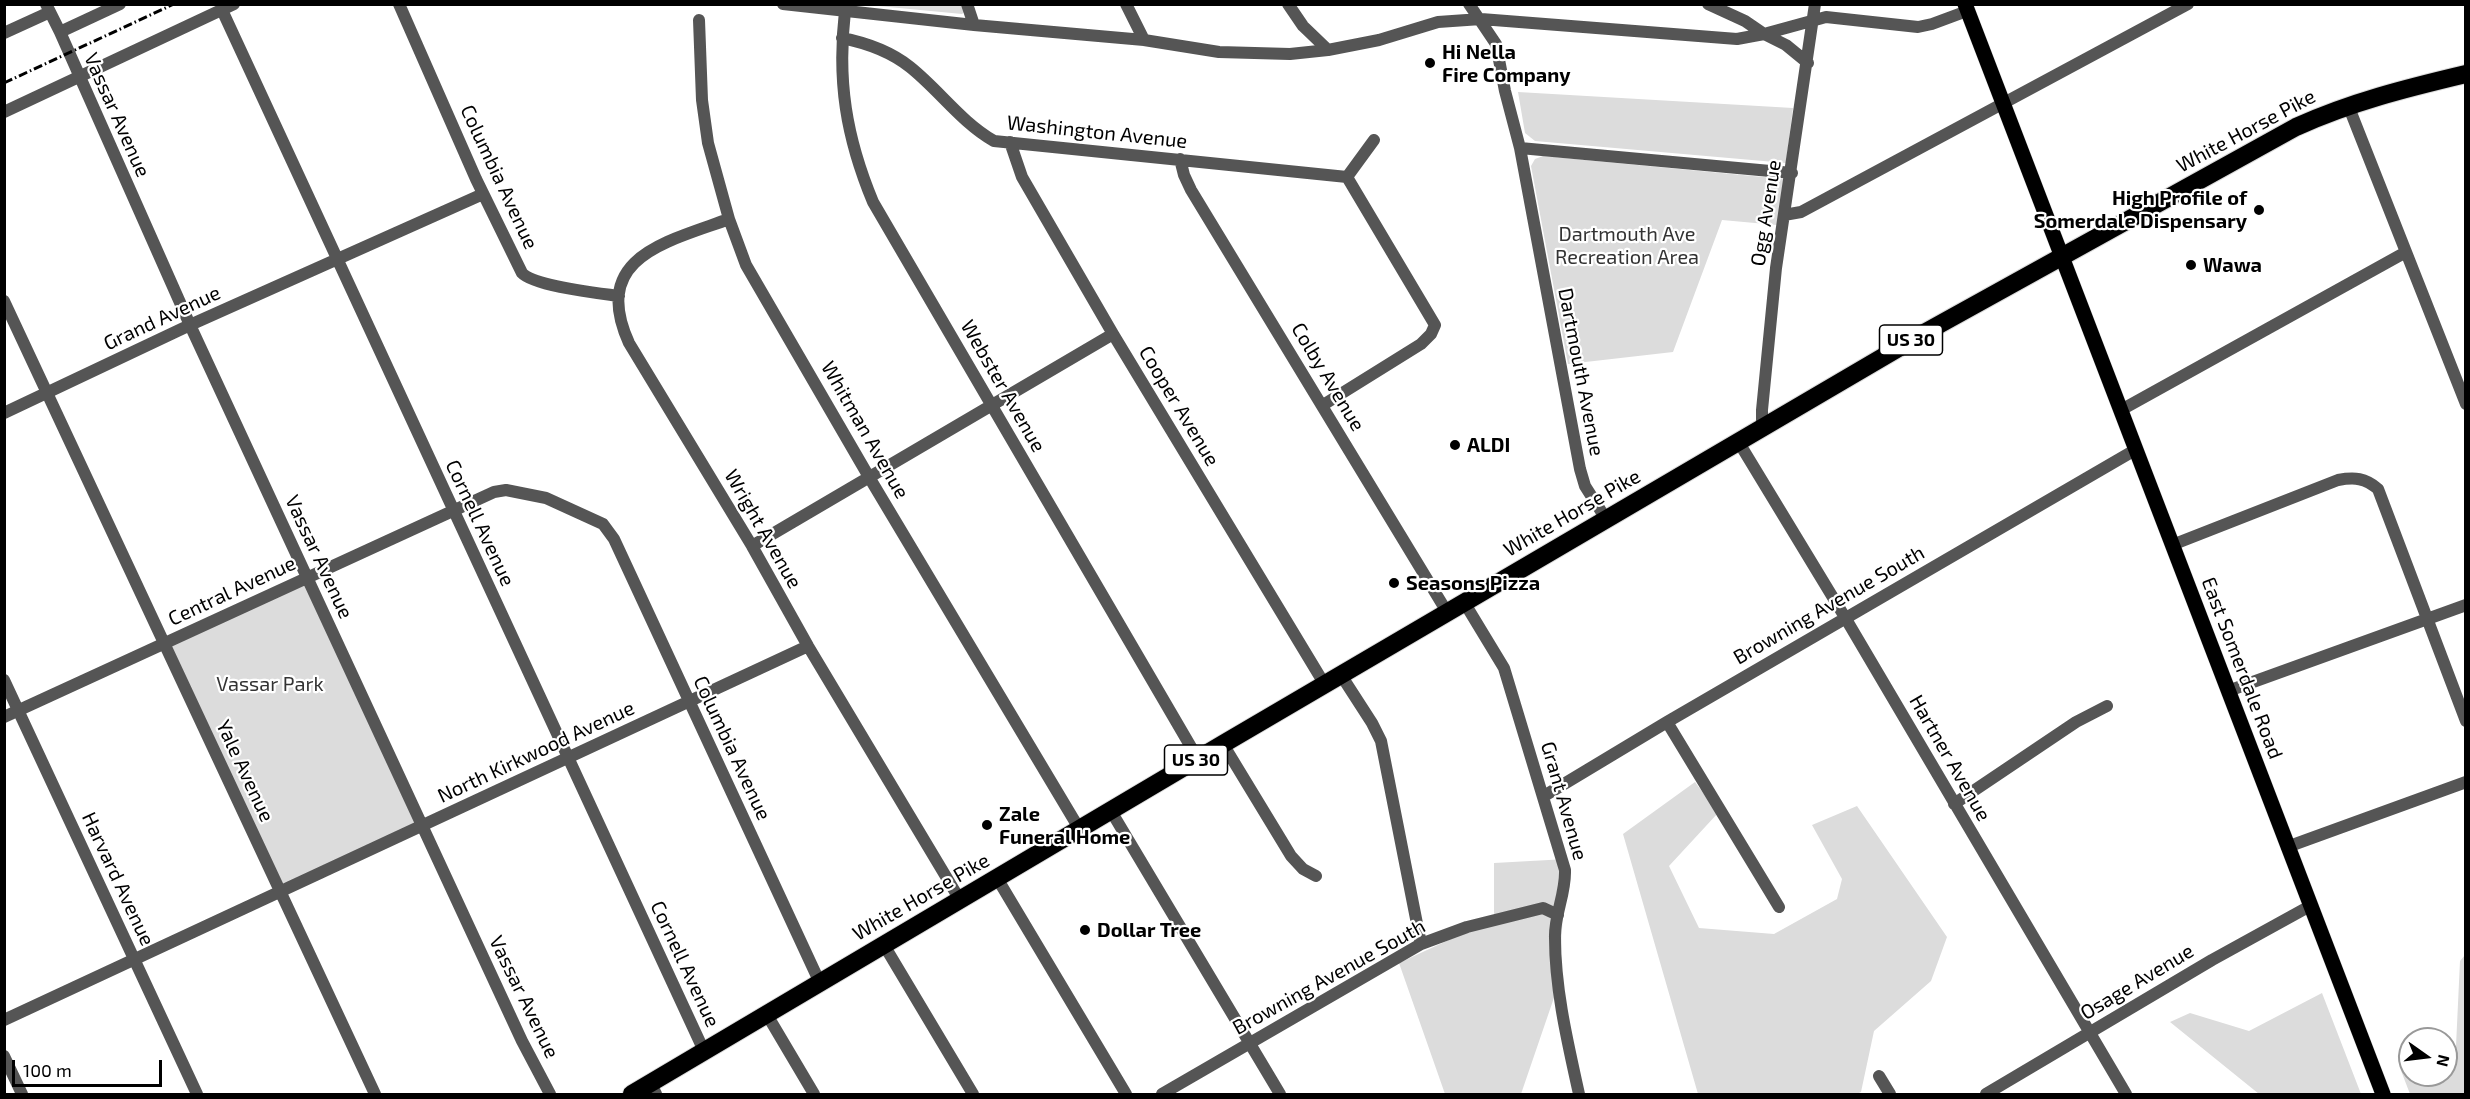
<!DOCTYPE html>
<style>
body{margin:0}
#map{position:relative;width:2470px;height:1099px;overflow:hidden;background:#fff;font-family:"Exo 2",sans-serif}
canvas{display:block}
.frame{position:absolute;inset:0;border:6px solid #000;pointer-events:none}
.north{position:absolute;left:2398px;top:1027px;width:60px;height:60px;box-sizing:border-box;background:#fff;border:2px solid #999;border-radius:50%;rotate:104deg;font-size:16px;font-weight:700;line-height:24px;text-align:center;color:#000}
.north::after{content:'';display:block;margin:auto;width:21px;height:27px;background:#000;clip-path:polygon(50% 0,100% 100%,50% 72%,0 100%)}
.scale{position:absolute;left:12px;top:1060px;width:150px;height:27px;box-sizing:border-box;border:3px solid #000;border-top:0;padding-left:8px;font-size:18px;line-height:21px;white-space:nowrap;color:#000;-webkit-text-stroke:4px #fff;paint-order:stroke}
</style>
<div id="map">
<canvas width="2470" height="1099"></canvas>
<div class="frame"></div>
<div class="north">N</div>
<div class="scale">100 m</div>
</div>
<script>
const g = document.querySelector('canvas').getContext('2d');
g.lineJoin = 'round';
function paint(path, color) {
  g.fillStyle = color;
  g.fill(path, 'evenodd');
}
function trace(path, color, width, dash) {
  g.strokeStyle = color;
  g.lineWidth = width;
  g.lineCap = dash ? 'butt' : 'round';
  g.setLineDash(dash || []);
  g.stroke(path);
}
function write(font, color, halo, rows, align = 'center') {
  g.font = font + ' "Exo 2",sans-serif';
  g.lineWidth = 4.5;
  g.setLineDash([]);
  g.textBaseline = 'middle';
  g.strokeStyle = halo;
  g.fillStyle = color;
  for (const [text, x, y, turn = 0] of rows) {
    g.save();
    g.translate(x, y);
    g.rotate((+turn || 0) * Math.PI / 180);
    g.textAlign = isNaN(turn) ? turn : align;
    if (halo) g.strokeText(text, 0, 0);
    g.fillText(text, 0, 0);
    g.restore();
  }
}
paint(new Path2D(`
 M868,5H973L962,14Z
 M1518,92L1793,108L1786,163L1535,141L1525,133Z
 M1543,156L1784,179L1777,225L1722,220L1673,352L1568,364L1531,166L1535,159Z
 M307,577L422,827L281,893L164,644Z
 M1695,782L1718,813L1669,866L1699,928L1774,934L1837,899L1842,879L1812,825L1857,806L1947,937L1931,981L1874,1031L1861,1092L1857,1094H1698L1623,834Z
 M1567,859L1558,986L1521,1094H1445L1399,963L1494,919V863Z
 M2465,955V1094H2410L2400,1068L2405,1071L2410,1069V1075H2446V1051L2456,1046L2460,961Z
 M2322,993L2361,1094H2259L2170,1022L2190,1013L2249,1031Z`), '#dcdcdc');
const major = new Path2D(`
 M1965,4L2383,1094`);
const highway = new Path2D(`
 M632,1094L1223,744L1924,333L2296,127C2351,102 2407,88 2466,74`);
trace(major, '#dbdbdb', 16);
trace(highway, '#dbdbdb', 20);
trace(new Path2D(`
 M46,4L60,32L190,325L522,1041L550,1094
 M399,4L476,179L522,273C534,286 598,293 619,296
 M783,4L974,25L1144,40L1219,52L1290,54L1328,50L1379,40L1438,22L1481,19L1737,39L1764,34L1786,45L1808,63
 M967,4L974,25
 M1126,4L1144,40
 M1288,4L1303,26L1328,50
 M1469,4L1496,44L1505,91L1520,148L1580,469L1585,486L1606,519
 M1708,4L1745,21L1764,34L1826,17L1918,27L1932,24L1967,11
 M222,10L704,1051
 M845,11C837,81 846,137 873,202L1198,759
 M699,20L702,100L708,143L729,219L746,265L869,477L1080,830
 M60,32L120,4
 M4,33L50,12
 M842,38C867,43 890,51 910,67C940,91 961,122 994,141L1347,177
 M2348,105L2466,404
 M4,112L234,4
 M1010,142L1022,177L1113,334L1325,685
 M1520,148L1792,173
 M1180,159L1184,175L1191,190L1447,612
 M1347,177L1374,140
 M1784,215L1801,212L2188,4
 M729,219C666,242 590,257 629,343L752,546L808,646L960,900
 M4,301L375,1094
 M1323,405L1421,344L1431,334L1435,325L1347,177
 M2121,410L2406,252
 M4,413L190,325L483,194
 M1762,427V410L1776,268L1815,4
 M1738,441L1846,619L2126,1094
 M2172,545L2338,480C2355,477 2365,478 2378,489L2466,721
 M752,546L1113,334
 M1464,602L1504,668L1565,870C1566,894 1554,915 1555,938C1555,990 1568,1044 1579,1094
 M1341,675L1372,723L1381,741L1421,944
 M4,680L197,1094
 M2228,691L2466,605
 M4,717L494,492L506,490L546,498L603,524L614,539L820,983
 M1667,722L1779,907
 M1223,744L1291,856L1303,869L1316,876
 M1544,796L1667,722L2135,450
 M1954,804L2076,722L2107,706
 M1111,811L1280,1094
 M2287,847L2466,782
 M997,878L1126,1094
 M884,945L973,1094
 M766,1013L814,1094
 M4,1020L808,646
 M4,1056L22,1094
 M1879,1076L1890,1094
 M651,1084L656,1094
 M1162,1094L1421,944L1467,927L1543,908L1558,915
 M1986,1094L2212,960L2310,906`), '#555', 12);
trace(major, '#000', 15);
trace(highway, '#000', 18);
trace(new Path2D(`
 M4,83L174,4`), '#000', 3, [9, 3, 1.5, 3]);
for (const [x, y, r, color] of [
 [1430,63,6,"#000"],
 [2259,210,6,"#000"],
 [2191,265,6,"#000"],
 [1455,445,6,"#000"],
 [1394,583,6,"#000"],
 [987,825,6,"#000"],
 [1085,930,6,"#000"]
]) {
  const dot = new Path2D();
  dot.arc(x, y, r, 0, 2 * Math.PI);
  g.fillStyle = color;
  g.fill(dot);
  trace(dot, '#fff', 2);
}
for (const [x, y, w] of [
 [1911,340,63],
 [1196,760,63]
]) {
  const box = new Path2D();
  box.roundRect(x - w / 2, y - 15, w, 30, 4.5);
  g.fillStyle = '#fff';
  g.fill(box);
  trace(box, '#000', 1.5);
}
write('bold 18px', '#000', null, [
 ["US 30",1911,340],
 ["US 30",1196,760]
]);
write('bold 20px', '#000', '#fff', [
 ["Hi Nella",1442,52],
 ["Fire Company",1442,75],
 ["High Profile of",2247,198,"right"],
 ["Somerdale Dispensary",2247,221,"right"],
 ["Wawa",2203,265],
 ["ALDI",1467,445],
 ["Seasons Pizza",1406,583],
 ["Zale",999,814],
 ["Funeral Home",999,837],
 ["Dollar Tree",1097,930]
], 'left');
write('20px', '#000', '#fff', [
 ["Vassar Avenue",117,115,66],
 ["White Horse Pike",2246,131,-28],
 ["Washington Avenue",1097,132,6],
 ["Columbia Avenue",499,177,65],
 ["Ogg Avenue",1766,213,-81],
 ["Grand Avenue",162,318,-25],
 ["Dartmouth Avenue",1581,372,79],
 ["Colby Avenue",1328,377,59],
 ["Webster Avenue",1003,386,60],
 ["Cooper Avenue",1179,406,59],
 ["Whitman Avenue",865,430,60],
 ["White Horse Pike",1572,513,-30],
 ["Cornell Avenue",480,523,65],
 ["Wright Avenue",763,529,60],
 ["Vassar Avenue",319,557,65],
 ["Central Avenue",232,591,-25],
 ["Browning Avenue South",1829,605,-30],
 ["East Somerdale Road",2242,668,69],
 ["Columbia Avenue",732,748,65],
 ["North Kirkwood Avenue",536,752,-25],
 ["Hartner Avenue",1950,758,60],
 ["Yale Avenue",245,771,65],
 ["Grant Avenue",1564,801,74],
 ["Harvard Avenue",118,879,65],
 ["White Horse Pike",921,897,-30],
 ["Cornell Avenue",685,964,65],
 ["Browning Avenue South",1329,977,-29],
 ["Osage Avenue",2137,982,-31],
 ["Vassar Avenue",524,997,64]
]);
write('20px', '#333', '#fff', [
 ["Dartmouth Ave",1627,234],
 ["Recreation Area",1627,257],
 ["Vassar Park",270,684]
]);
</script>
